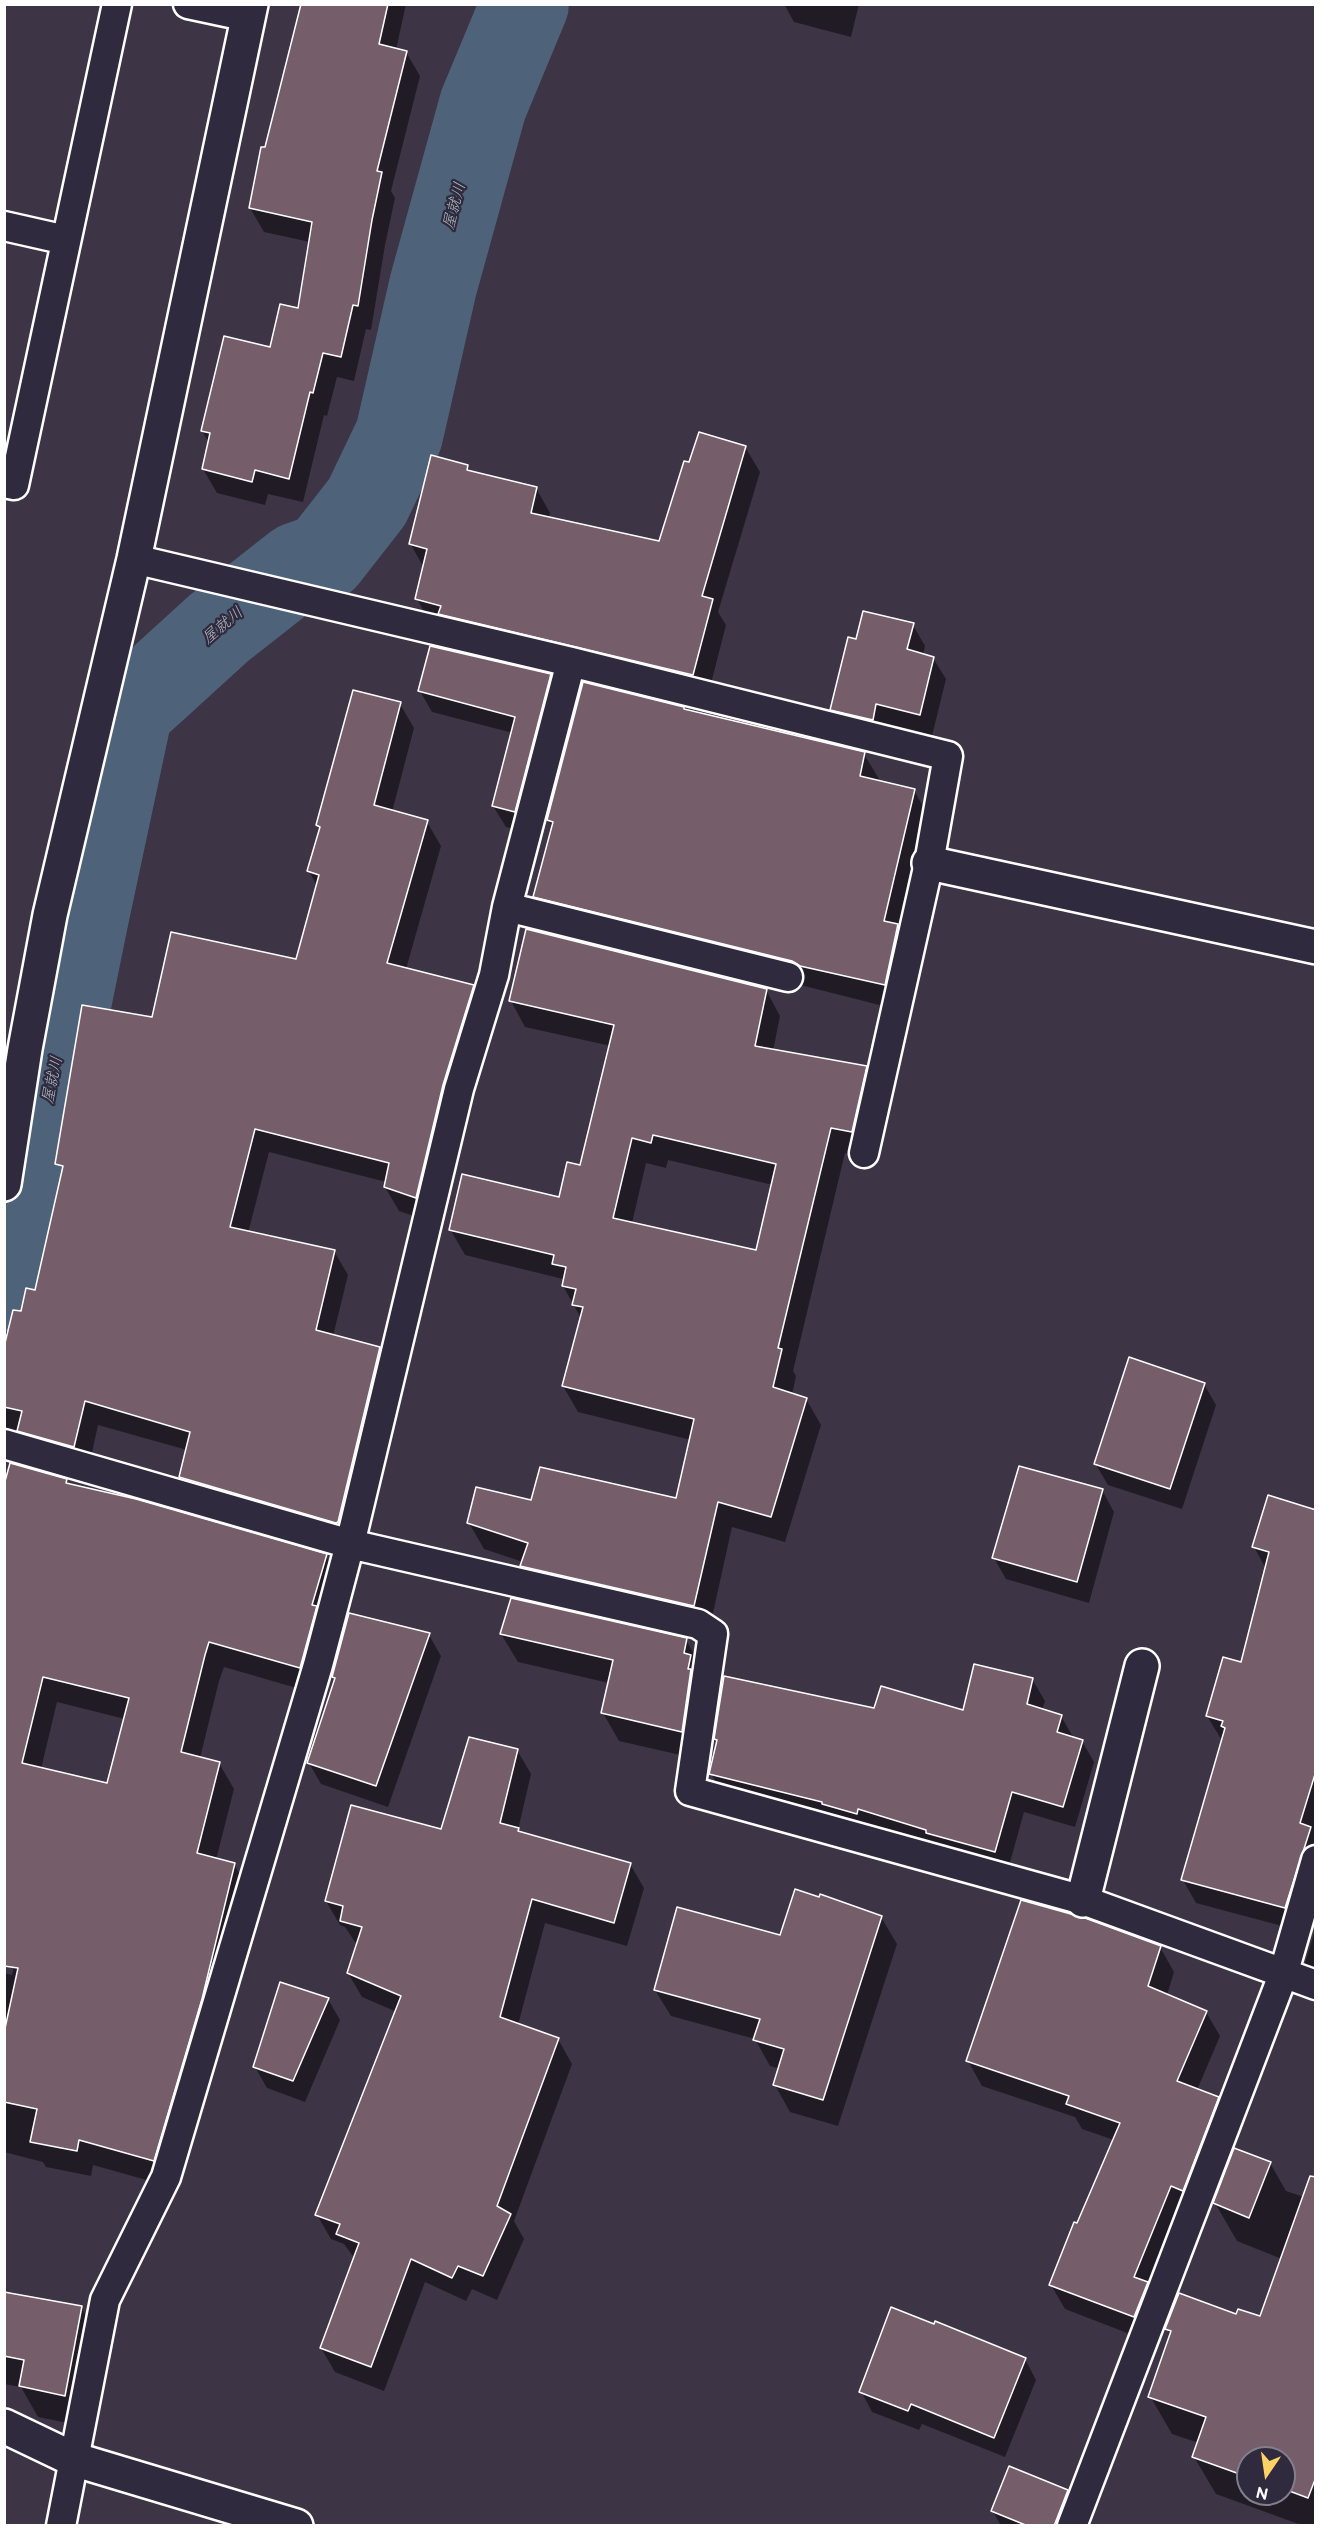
<!DOCTYPE html>
<meta charset="utf-8">
<style>
body{margin:0}
#map{position:relative;width:1320px;height:2530px;overflow:hidden;background:#3d3446;font-family:"Balsamiq Sans",sans-serif}
canvas{display:block}
.frame{position:absolute;inset:0;border:6px solid #fff;pointer-events:none}
.north{position:absolute;left:1236px;top:2446px;width:60px;height:60px;box-sizing:border-box;background:#2f2a3d;border:2px solid #827f8b;border-radius:50%;rotate:193deg;font-size:16px;font-weight:700;line-height:24px;text-align:center;color:#fff}
.north::after{content:'';display:block;margin:auto;width:21px;height:27px;background:#ffd166;clip-path:polygon(50% 0,100% 100%,50% 72%,0 100%)}
</style>
<div id="map">
<canvas width="1320" height="2530"></canvas>
<div class="frame"></div>
<div class="north">N</div>
</div>
<script>
const g = document.querySelector('canvas').getContext('2d');
g.lineJoin = 'round';
function paint(path, color) {
  g.fillStyle = color;
  g.fill(path, 'evenodd');
}
function trace(path, color, width, dash) {
  g.strokeStyle = color;
  g.lineWidth = width;
  g.lineCap = dash ? 'butt' : 'round';
  g.setLineDash(dash || []);
  g.stroke(path);
}
function write(font, color, halo, rows, align = 'center') {
  g.font = font + ' "Balsamiq Sans","Klee One",sans-serif';
  g.lineWidth = 4.5;
  g.setLineDash([]);
  g.textBaseline = 'middle';
  g.strokeStyle = halo;
  g.fillStyle = color;
  for (const [text, x, y, turn = 0] of rows) {
    g.save();
    g.translate(x, y);
    g.rotate((+turn || 0) * Math.PI / 180);
    g.textAlign = isNaN(turn) ? turn : align;
    if (halo) g.strokeText(text, 0, 0);
    g.fillText(text, 0, 0);
    g.restore();
  }
}
paint(new Path2D(`
 M302,4H406L396,50L406,52L420,76L391,191L395,198L385,245L371,330L366,329L354,381L337,377L327,416L324,415L303,502L268,494L265,505L217,493L203,469L209,443L202,431L271,349L299,310L310,242L264,232L250,208Z
 M784,4H859L851,37L794,22Z
 M745,447L760,472L718,612L726,625L707,699L431,624L417,599L424,568L410,543L467,466L471,473L536,488L550,513L549,518L660,542L690,464Z
 M913,625L925,646L923,655L933,658L946,679L932,736L888,725L884,741L844,731L832,709L857,640Z
 M550,675L562,697L527,833L506,827L493,806L513,733L432,712L420,691Z
 M400,704L414,728L392,812L427,822L441,846L406,969L473,986L487,1010L429,1221L399,1211L385,1187L386,1182L269,1152L248,1233L334,1251L348,1275L333,1336L379,1348L393,1372L352,1545L195,1502L181,1477L187,1450L98,1425L88,1471L33,1455L19,1431L7,1428L4,1424V1323L11,1324L22,1313L36,1292L62,1174L57,1164L153,1019L297,961L317,886L309,871L321,831L317,825Z
 M685,711L864,754L879,779L878,782L914,790L928,816L899,1010L549,921L535,896L553,828L548,820Z
 M766,990L780,1016L773,1051L866,1068L880,1093L866,1157L845,1153L793,1371L796,1376L792,1395L806,1399L821,1425L785,1542L732,1527L709,1631L537,1592L522,1566L523,1562L484,1549L469,1523L532,1502L677,1500L691,1440L578,1412L563,1386L581,1318L563,1286V1279L465,1255L450,1229L560,1199L582,1167L611,1046L525,1027L511,1001ZM668,1160L773,1185L757,1252L632,1223L646,1163L666,1168Z
 M1204,1384L1216,1405L1182,1509L1108,1485L1095,1463Z
 M66,1481L68,1485L326,1556L340,1581L314,1693L224,1667L219,1681L200,1758L219,1763L234,1789L216,1860L234,1864L249,1890L168,2186L93,2165L91,2176L46,2167L43,2162L4,2152V1973L12,1975L26,1912L4,1485ZM57,1702L125,1719L109,1784L41,1769Z
 M1102,1490L1114,1512L1089,1603L1006,1579L994,1558Z
 M1316,1511V1874L1282,1926L1196,1903L1183,1880L1223,1740L1221,1739L1207,1716L1242,1664L1266,1569L1254,1547Z
 M501,1634L686,1640L702,1668L698,1759L619,1741L603,1713L609,1683L518,1662Z
 M429,1635L441,1656L388,1807L321,1784L309,1763L336,1681L333,1676Z
 M1032,1679L1045,1701L1042,1710L1061,1716L1073,1737L1082,1741L1094,1762L1075,1827L1024,1812L1007,1873L723,1795L711,1773L718,1743L716,1739L875,1710L964,1712Z
 M517,1750L531,1774L518,1830L519,1833L630,1864L644,1888L627,1946L545,1923L518,2025L558,2039L572,2064L514,2221L524,2239L497,2300L472,2289L466,2301L425,2282L384,2391L335,2372L321,2348L355,2259L344,2244L331,2239L317,2215L397,2012L362,1997L348,1973L357,1945L345,1927L340,1925L326,1901L442,1831Z
 M881,1917L897,1944L838,2126L790,2112L775,2085L780,2069L770,2066L755,2039L671,2016L655,1990L781,1936Z
 M1316,1927V1980L1305,1963Z
 M1160,1947L1174,1972L1167,1995L1206,2012L1220,2036L1197,2090L1218,2098L1232,2123L1148,2341L1065,2309L1051,2285L1114,2140L1082,2129L1075,2117L982,2086L968,2061Z
 M328,1999L340,2020L305,2102L267,2088L255,2067Z
 M1270,2163L1286,2191L1316,2201V2526H1304L1216,2494L1194,2457L1199,2443L1172,2434L1150,2396L1171,2336L1167,2329L1236,2316L1261,2318L1282,2259L1237,2241L1215,2203ZM1248,2458H1284V2494H1248Z
 M4,2293L81,2307L99,2338L83,2426L38,2417L21,2387L4,2384Z
 M1025,2359L1036,2380L1005,2457L922,2424L919,2430L872,2412L861,2391Z
 M1067,2491L1079,2512L1074,2526H1001L993,2511Z`), '#0007');
trace(new Path2D(`
 M4,1288L15,1261L84,921L129,710L219,628L298,566L324,557L367,502L399,435L433,286L483,105L525,4`), '#4e637a', 88);
const building = new Path2D(`
 M301,4H388L379,44L407,51L377,171L382,172L372,220L358,306L353,305L341,357L323,353L313,393L310,392L289,479L255,470L252,482L202,469L210,433L201,431L224,336L270,347L280,304L298,308L312,222L249,208L261,147H265Z
 M699,432L746,446L702,596L713,599L693,675L438,614L441,606L415,599L427,549L409,544L431,455L468,465L467,470L537,487L531,513L659,541L684,461L689,462Z
 M863,611L914,623L907,649L934,657L920,715L876,704L873,720L830,710L848,637L856,639Z
 M430,646L551,674L515,812L492,806L515,717L418,691Z
 M583,682L684,707V709L865,752L860,776L915,789L884,921L898,924L885,985L800,966L792,961L533,897L553,822L547,820Z
 M353,690L401,702L374,805L428,820L387,963L474,985L443,1085L416,1198L384,1187L389,1163L255,1129L230,1227L335,1250L316,1330L380,1347L338,1522L336,1523L179,1477L190,1432L85,1401L74,1447L17,1431L22,1411L4,1407V1347L13,1310L21,1311L26,1288L35,1290L63,1166L55,1164L82,1005L152,1017L171,932L296,959L319,875L307,871L320,827L316,825Z
 M526,929L767,989L755,1046L867,1066L852,1132L831,1128L778,1348L782,1349L773,1387L807,1398L771,1517L718,1502L694,1606L520,1566L528,1543L467,1523L476,1487L531,1500L540,1467L676,1498L694,1419L562,1386L583,1307L572,1305L576,1289L562,1286L566,1267L552,1264L554,1255L449,1230L462,1174L559,1197L567,1162L580,1165L614,1025L509,1001ZM653,1135L776,1164L756,1250L613,1218L632,1138L651,1143Z
 M1129,1357L1205,1383L1170,1489L1094,1464Z
 M10,1463L67,1479L66,1483L136,1499L327,1554L312,1605L317,1606L300,1668L209,1642L205,1655L181,1752L220,1762L197,1853L235,1863L202,1999L154,2161L79,2140L77,2151L30,2142L37,2109L4,2102V2033L18,1968L4,1966V1485ZM43,1677L129,1698L107,1783L22,1763Z
 M1019,1466L1103,1489L1077,1582L992,1558Z
 M1268,1495L1316,1510V1771L1300,1823L1311,1827L1285,1908L1181,1880L1225,1728L1221,1726L1223,1721L1206,1716L1223,1657L1241,1662L1269,1552L1252,1547Z
 M511,1598L687,1638L684,1653L691,1655L688,1669H691L682,1732L601,1713L613,1660L500,1634Z
 M349,1613L430,1633L376,1786L307,1763L335,1678L332,1677Z
 M974,1664L1033,1678L1027,1704L1062,1715L1057,1732L1083,1740L1063,1807L1012,1792L995,1852L926,1833V1830L858,1809L857,1814L822,1804V1802L709,1774L717,1740L714,1739L724,1676L874,1708L881,1686L963,1710Z
 M469,1737L518,1749L500,1823L519,1828L518,1831L631,1863L614,1923L532,1899L500,2017L559,2038L497,2206L511,2214L483,2276L458,2266L452,2278L411,2259L371,2367L320,2348L359,2243L336,2234L340,2224L315,2215L401,1996L347,1973L362,1927L340,1921L343,1906L325,1901L351,1805L441,1829Z
 M795,1889L819,1897L820,1894L882,1916L823,2100L773,2085L784,2049L753,2040L760,2019L654,1990L677,1907L780,1935Z
 M1021,1900L1085,1918L1161,1946L1148,1986L1207,2011L1177,2081L1219,2097L1183,2191L1171,2186L1134,2277L1148,2282L1134,2317L1049,2285L1074,2222L1077,2223L1120,2123L1066,2104L1069,2096L966,2061Z
 M280,1982L329,1998L293,2081L253,2067Z
 M1234,2148L1271,2162L1249,2218L1213,2203Z
 M1310,2176L1316,2177V2477L1308,2498L1284,2489V2458H1248V2477L1192,2457L1206,2417L1148,2397L1171,2331L1165,2329L1179,2293L1236,2314L1238,2309L1260,2316Z
 M4,2292L82,2306L65,2396L19,2386L24,2360L4,2356Z
 M891,2307L934,2324L935,2321L1026,2358L994,2438L911,2404L908,2411L859,2392Z
 M1009,2466L1068,2490L1054,2526H1028L991,2511Z`);
paint(building, '#755d69');
trace(building, '#fff', 1.5);
const lane = new Path2D(`
 M188,4L249,17
 M4,226L66,240
 M4,483L14,485L117,4
 M134,559L571,662L948,756L929,863L864,1153
 M507,907L788,977
 M4,1444L350,1544L698,1624L713,1634L690,1791L1083,1900L1316,1985
 M61,2526L105,2300L166,2177L318,1665L350,1544L459,1089L494,975L507,907L571,662
 M1072,2526L1283,1975L1316,1860`);
const street = new Path2D(`
 M929,863L1316,947
 M4,1184L25,1049L50,915L134,559L251,4
 M1083,1900L1142,1666
 M4,2426L73,2459L296,2526`);
trace(lane, '#fff', 33);
trace(street, '#fff', 38);
trace(lane, '#2f2a3d', 28);
trace(street, '#2f2a3d', 33);
write('italic 16px', '#afb9c3', '#2f2a3d', [
 ["屋就川",455,206,-75],
 ["屋就川",223,626,-40],
 ["屋就川",53,1080,-78]
]);
</script>
